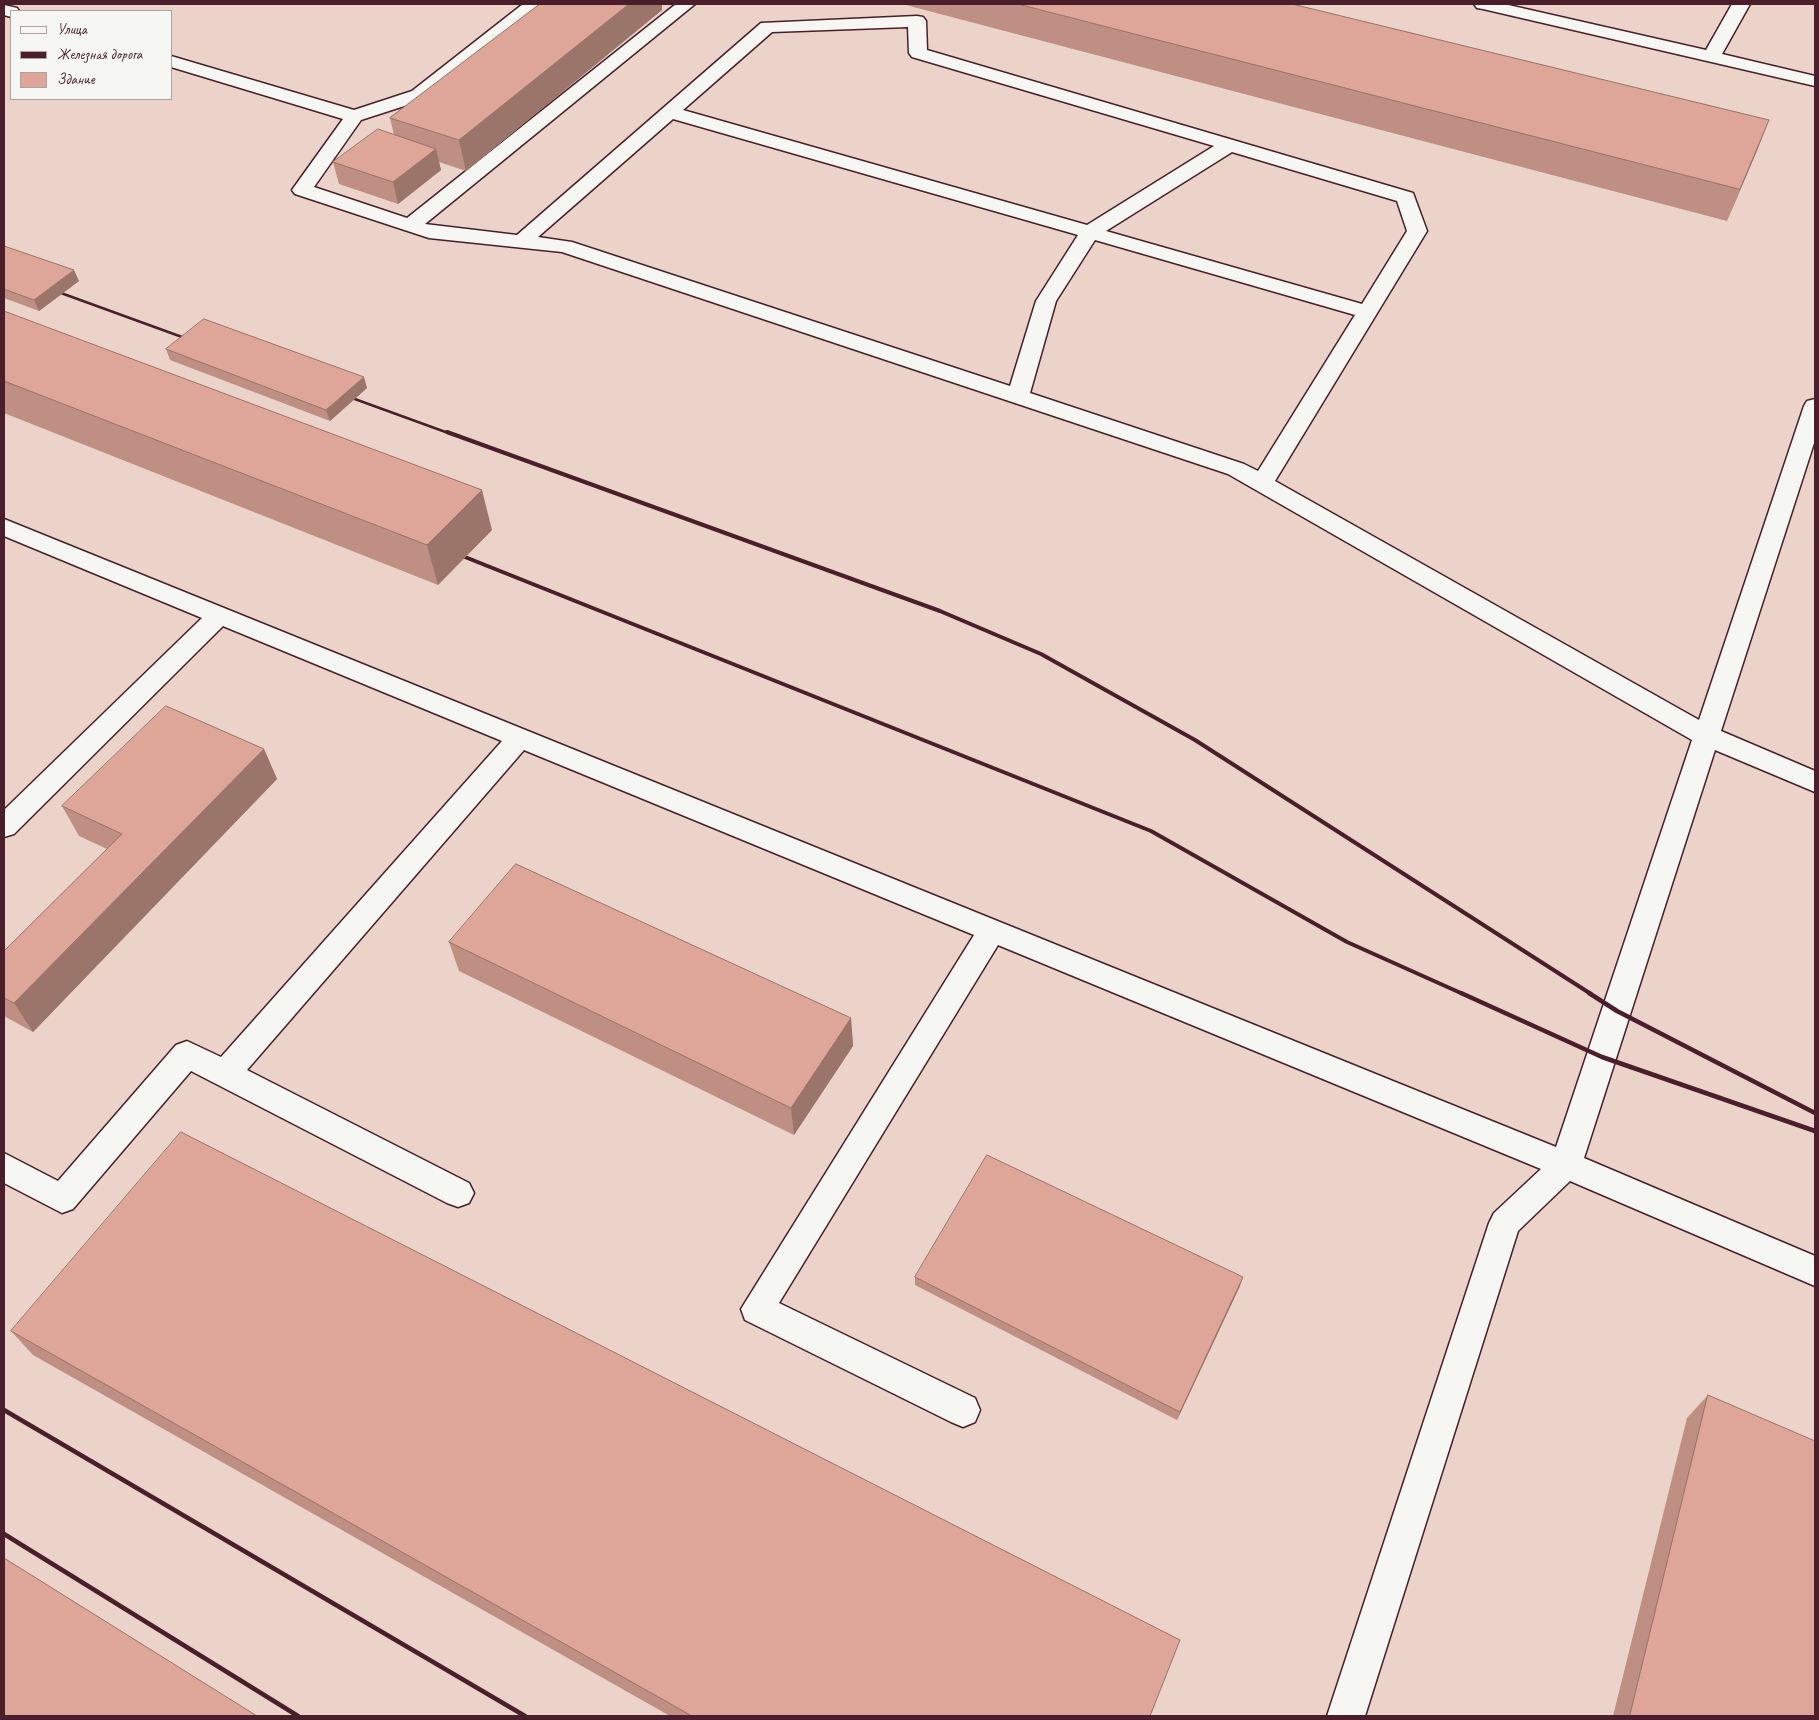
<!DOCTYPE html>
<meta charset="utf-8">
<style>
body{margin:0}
#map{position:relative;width:1819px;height:1720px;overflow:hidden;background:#f1e6e0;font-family:Caveat,sans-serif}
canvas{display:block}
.frame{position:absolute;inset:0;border:5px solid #4a1f2b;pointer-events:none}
.legend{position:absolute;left:10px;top:10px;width:162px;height:90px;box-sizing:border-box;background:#f6f6f2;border:1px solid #b1a0a2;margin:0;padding:6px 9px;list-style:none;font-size:15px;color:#4a1f2b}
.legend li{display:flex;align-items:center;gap:10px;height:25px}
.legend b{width:25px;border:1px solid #b1a0a2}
</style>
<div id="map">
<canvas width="1819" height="1720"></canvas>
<div class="frame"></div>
<ul class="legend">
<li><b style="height:6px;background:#f6f6f2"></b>Улица</li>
<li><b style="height:6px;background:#4a1f2b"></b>Железная дорога</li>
<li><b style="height:14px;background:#dea698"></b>Здание</li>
</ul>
</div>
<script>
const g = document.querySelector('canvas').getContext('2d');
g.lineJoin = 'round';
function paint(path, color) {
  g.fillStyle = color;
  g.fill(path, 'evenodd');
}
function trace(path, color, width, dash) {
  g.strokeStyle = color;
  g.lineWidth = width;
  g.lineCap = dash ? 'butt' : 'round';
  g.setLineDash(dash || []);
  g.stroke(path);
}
paint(new Path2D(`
 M4,4H1815V1716H4ZM11,11H171V99H11Z`), '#ebd3ca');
const minor = new Path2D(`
 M523,4H543L426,99L361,120L314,187L407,218L676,4H695L425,224L517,235L761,23L917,16L923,17L926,21L927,50L1413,193L1427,231L1275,481L1699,720L1804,406L1807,401L1815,399V440L1721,731L1815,771V792L1715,750L1584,1158L1815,1256V1286L1570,1181L1518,1231L1365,1716H1327L1489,1223L1494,1213L1541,1169L998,945L779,1303L975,1398L980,1410L975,1422L963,1427L951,1422L745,1320L741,1309L974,935L524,750L247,1070L469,1183L474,1193L469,1203L458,1207L447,1203L191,1071L73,1209L62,1213L4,1183V1153L58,1181L176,1045L187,1041L221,1057L502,741L223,626L14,834L4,837V810L202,618L4,536V519L1556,1147L1692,740L1228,474L562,252L429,238L295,194L292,190L343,119L171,67V56L354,110L412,91ZM908,27L909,53L912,57L1214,146L1087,225L683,110L772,32ZM673,119L1078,235L1036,301L1010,386L572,242L538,237ZM1232,152L1397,201L1407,231L1362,304L1106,231ZM1095,240L1355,315L1258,471L1244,464L1030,393L1056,301Z
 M1474,4H1504L1706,50L1732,4H1750L1722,54L1815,76V86L1483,9L1477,8Z
 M4,5L17,8L19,11H11V17L4,15Z`);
trace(minor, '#4a1f2b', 3);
paint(minor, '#f6f6f2');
trace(new Path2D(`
 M50,289L193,341
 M341,394L451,434`), '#4a1f2b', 2.5);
trace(new Path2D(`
 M447,432L940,611L1041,654L1195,740L1591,994
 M465,557L1151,831L1347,942L1463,994`), '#4a1f2b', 4);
trace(new Path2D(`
 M1461,993L1602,1057L1815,1131
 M1589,993L1617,1011L1815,1113
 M4,1410L525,1716
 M4,1534L298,1716`), '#4a1f2b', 4.5);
paint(new Path2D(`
 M540,4H662V10L466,171L439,162L441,170L398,204L339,184L333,162L394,135L390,118Z
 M902,4H1292L1769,120L1727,221Z
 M4,246L79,281L39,311L4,298Z
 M4,311L492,530L438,585L4,413Z
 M166,349L367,388L330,421L170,360Z
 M264,749L277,779L33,1032L4,1016V951L107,849L79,836L62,806Z
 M449,942L851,1018L853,1046L794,1135L459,971Z
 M915,1277L1240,1286L1177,1420L915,1285Z
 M11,1331L1150,1716H670L33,1355Z
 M1708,1395L1815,1716H1613L1687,1418Z`), '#bf8f83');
paint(new Path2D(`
 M629,4H662V10L466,171L459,140Z
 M1769,120L1757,151L1727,221L1740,189Z
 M436,149L441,170L398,204L393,182Z
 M74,270L79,281L39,311L34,300Z
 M364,377L367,388L330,421L326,410Z
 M482,490L492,530L438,585L427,545Z
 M264,749L277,779L33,1032L14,1003Z
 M851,1018L853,1046L794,1135L791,1108Z
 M1243,1277L1240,1286L1177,1420L1180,1412Z`), '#9b746a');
const building = new Path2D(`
 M540,4H629L459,140L390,118Z
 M1018,4H1292L1769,120L1740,189Z
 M378,129L436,149L393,182L333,162Z
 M4,246L74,270L34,300L4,289Z
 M4,311L482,490L427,545L4,381Z
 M204,319L364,377L326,410L166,349Z
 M166,706L264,749L14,1003L4,998V951L122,834L62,806Z
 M516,864L851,1018L791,1108L449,942Z
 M181,1132L1180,1640L1150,1716H692L11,1331Z
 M987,1155L1243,1277L1180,1412L915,1277Z
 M1708,1395L1815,1441V1716H1630Z
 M4,1558L257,1716H4Z`);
paint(building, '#dea698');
trace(building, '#9b746a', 1);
</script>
